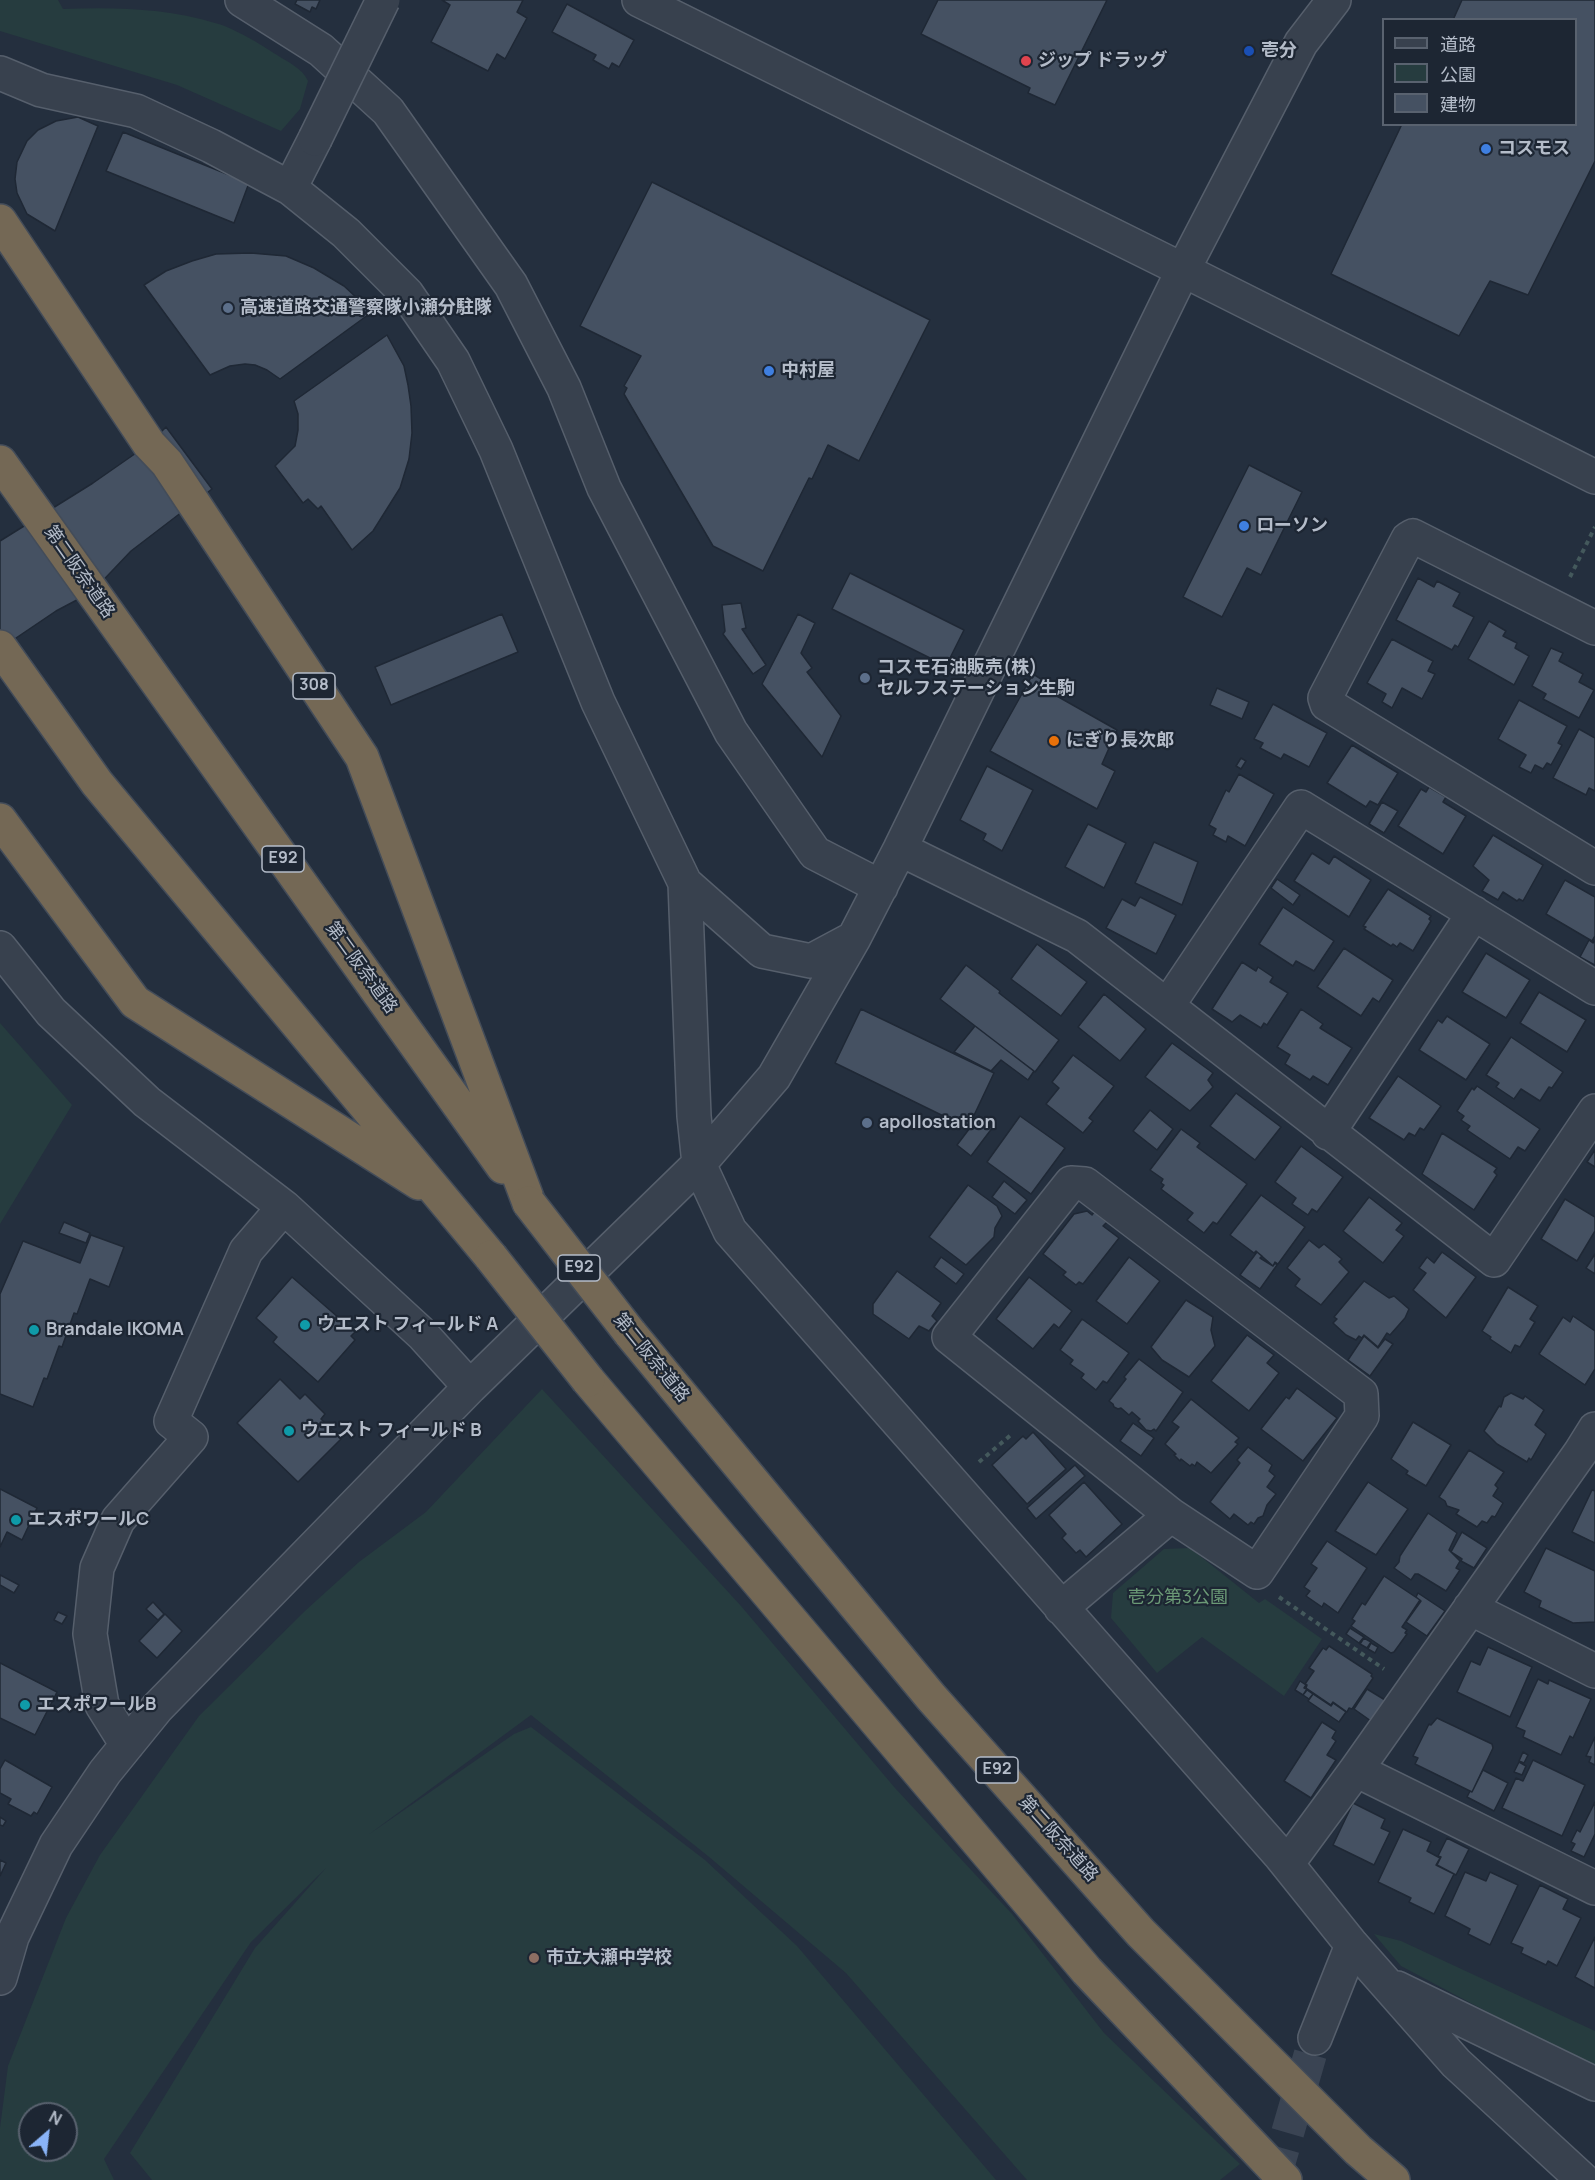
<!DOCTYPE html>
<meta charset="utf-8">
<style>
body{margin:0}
#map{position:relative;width:1595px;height:2180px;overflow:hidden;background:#242f3e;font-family:Manrope,"Noto Sans JP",sans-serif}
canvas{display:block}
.legend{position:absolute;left:1382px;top:18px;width:195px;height:108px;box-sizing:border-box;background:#1d2633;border:2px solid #59626f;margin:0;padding:8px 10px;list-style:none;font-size:18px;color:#b4bcc9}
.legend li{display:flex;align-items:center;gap:12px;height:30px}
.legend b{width:30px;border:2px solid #59626f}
.north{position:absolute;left:18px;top:2102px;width:60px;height:60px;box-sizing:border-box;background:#1d2633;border:2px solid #59626f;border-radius:50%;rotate:28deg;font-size:16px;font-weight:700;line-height:24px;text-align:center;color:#b4bcc9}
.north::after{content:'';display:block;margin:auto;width:21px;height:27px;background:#8ab4f8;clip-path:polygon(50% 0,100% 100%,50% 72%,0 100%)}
</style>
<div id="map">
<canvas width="1595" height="2180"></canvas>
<ul class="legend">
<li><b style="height:8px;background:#38414e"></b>道路</li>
<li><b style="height:16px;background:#263c3f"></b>公園</li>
<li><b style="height:16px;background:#455162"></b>建物</li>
</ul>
<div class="north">N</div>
</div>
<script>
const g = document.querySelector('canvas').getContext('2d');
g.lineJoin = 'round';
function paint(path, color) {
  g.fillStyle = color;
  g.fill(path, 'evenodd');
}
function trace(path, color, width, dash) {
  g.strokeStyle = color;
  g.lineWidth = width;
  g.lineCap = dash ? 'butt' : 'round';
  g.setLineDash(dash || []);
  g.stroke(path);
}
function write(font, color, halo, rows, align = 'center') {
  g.font = font + ' Manrope,"Noto Sans JP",sans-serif';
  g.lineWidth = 4.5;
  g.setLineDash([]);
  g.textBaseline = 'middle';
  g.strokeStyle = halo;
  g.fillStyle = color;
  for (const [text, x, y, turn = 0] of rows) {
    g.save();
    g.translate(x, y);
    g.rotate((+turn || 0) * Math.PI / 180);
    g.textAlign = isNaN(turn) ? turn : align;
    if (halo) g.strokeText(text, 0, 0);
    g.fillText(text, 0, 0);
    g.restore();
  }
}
paint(new Path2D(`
 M0,0H58L63,9C115,7 165,8 215,23C234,28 260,44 277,55C289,63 302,68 308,81L300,109L281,131L177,85L0,31Z
 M0,1023L72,1105L0,1224Z
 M542,1389L741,1606L895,1788L1012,1914L1104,2033L1240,2164L1220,2180H1027L846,1973L708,1856L531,1715L368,1835L514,1734L531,1727L705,1860L797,1946L996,2180H152L130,2153L255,1948L326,1868L251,1942L104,2159L114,2180H0V2128L8,2066L66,1918L100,1855L199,1716L306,1610L359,1562L426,1512ZM30,2114H66V2150H30Z
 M1190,1548L1259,1603L1265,1599L1322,1639L1284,1696L1202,1637L1157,1673L1111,1618L1113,1593L1164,1549Z
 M1374,1934L1401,1941L1595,2031V2069L1401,1966Z`), '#263c3f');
const building = new Path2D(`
 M297,0H320L316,9L312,7L310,12L295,4Z
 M442,0H523L517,12L527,18L505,59L497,54L488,71L431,42L450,5Z
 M938,0H1107L1055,105L1028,93L1030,88L921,34Z
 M1462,0H1595V161L1528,295L1490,281L1459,336L1331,274L1402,124H1576V20H1453Z
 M567,4L634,40L619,67L612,63L609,69L593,60L596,55L552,32Z
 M78,117L98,126L55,231L27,214L17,193L15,179L17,162L27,141L38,130L56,121Z
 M123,132L249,183L234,223L106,171Z
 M652,182L930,320L859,461L828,445L812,479L809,478L763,571L713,546L624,394L627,388L624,386L641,356L580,326Z
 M251,253L286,256L314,268L344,286L372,312L280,379L267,370L255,365L245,364L230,366L210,375L144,285L166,271L192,261L216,254Z
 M387,335L404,366L408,385L411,406L412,433L409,459L400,488L373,531L352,550L321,506L318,509L308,499L303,503L275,466L295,446L298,430V414L294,401Z
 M166,427L212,489L131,551L92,592L56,611L0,649V541L93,483L149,444Z
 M1249,465L1302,492L1261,575L1247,568L1222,617L1183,597Z
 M850,573L964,630L946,666L832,609Z
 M1418,578L1434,587L1437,581L1460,593L1453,606L1474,617L1458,647L1455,645L1452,650L1396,620Z
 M741,603L746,628L742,629L766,665L753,674L723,634L725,631L722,605Z
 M502,614L518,652L391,705L375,667Z
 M798,614L815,623L801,653L812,668L807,672L841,716L822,757L762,684Z
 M1489,621L1506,631L1503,636L1517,643L1515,648L1529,656L1514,685L1468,659Z
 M1392,639L1433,661L1428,671L1435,674L1422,699L1402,688L1392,708L1382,702L1386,694L1367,683Z
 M1551,648L1563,653L1559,661L1583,674L1579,682L1594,690L1579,718L1543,699L1546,694L1532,686Z
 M1033,674L1057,689L1055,695L1117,730L1102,764L1115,771L1097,809L990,751Z
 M1217,688L1249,702L1242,719L1210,705Z
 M1519,700L1567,726L1558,743L1562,745L1551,765L1547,763L1543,769L1535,765L1531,773L1519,767L1526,755L1498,739Z
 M1273,704L1327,733L1309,767L1284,754L1281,759L1260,748L1263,743L1254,739Z
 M1579,729L1595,738V791L1589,788L1586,795L1553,778Z
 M1352,745L1398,773L1378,805L1370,801L1366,807L1327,783Z
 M1241,758L1246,761L1241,769L1236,766Z
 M987,766L1033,790L1002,851L983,840L986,834L960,820Z
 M1239,774L1274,794L1245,846L1228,836L1226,842L1213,835L1216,829L1209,825L1226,790L1229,792Z
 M1429,787L1446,797L1443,802L1466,816L1443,854L1398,826L1421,789L1426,792Z
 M1382,802L1398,811L1384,833L1369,824Z
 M1088,824L1126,843L1104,888L1065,867Z
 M1493,835L1543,865L1523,901L1519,899L1517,901L1503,892L1498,900L1482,891L1489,880L1473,866Z
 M1154,842L1198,862L1182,905L1135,883Z
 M1312,853L1329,864L1334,856L1371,880L1349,917L1294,881Z
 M1277,879L1300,895L1293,905L1271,888Z
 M1565,880L1595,897V936L1592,941L1546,914Z
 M1388,889L1431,916L1429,919L1431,921L1413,951L1400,943L1397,947L1393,944L1391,946L1364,929L1366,927L1363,926Z
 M1140,897L1176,915L1156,954L1106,928L1122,899L1135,906Z
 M1283,907L1334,941L1314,971L1296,961L1293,966L1259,944Z
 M1589,940L1593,943L1595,940V965L1580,957Z
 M1037,944L1087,982L1061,1016L1011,979Z
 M1344,948L1393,980L1379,1002L1373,998L1361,1016L1317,987Z
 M1486,953L1530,980L1506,1018L1462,992Z
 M1242,962L1256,971L1258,967L1273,977L1270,982L1288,993L1267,1025L1264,1023L1261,1028L1240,1015L1232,1022L1212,1009Z
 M966,965L1000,991L999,993L1059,1040L1035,1072L940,999Z
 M1539,992L1586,1020L1567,1052L1520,1023Z
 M1104,994L1146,1029L1120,1061L1078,1027Z
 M861,1009L994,1073L968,1128L835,1063Z
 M1301,1009L1323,1024L1320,1028L1352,1048L1328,1085L1313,1076L1310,1080L1285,1064L1290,1055L1277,1047Z
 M1447,1016L1490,1044L1466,1080L1419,1050L1438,1020L1442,1023Z
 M975,1026L1034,1071L1028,1080L1001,1060L991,1071L954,1052Z
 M1511,1037L1563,1072L1552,1088L1549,1087L1540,1101L1521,1089L1514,1099L1496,1087L1499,1083L1486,1075Z
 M1172,1043L1213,1073L1208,1080L1213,1087L1190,1111L1145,1077Z
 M1073,1055L1114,1086L1089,1118L1093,1121L1083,1133L1046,1104L1059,1088L1052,1082Z
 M1398,1076L1441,1106L1424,1130L1420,1128L1415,1136L1409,1133L1404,1140L1369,1118Z
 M1477,1086L1540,1129L1525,1151L1518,1147L1510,1159L1467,1130L1470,1126L1461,1120L1464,1116L1457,1111L1472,1088L1474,1090Z
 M1236,1093L1281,1127L1255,1160L1210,1126Z
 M1150,1110L1173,1129L1157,1150L1133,1131Z
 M979,1116L993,1127L971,1156L957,1145Z
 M1020,1116L1065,1148L1031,1194L987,1162Z
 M1181,1129L1200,1143L1197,1147L1247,1184L1217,1224L1213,1222L1204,1233L1187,1220L1193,1213L1161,1189L1164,1185L1161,1183L1163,1179L1150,1170Z
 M1442,1133L1497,1168L1494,1172L1497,1175L1474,1210L1422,1174Z
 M1301,1146L1343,1177L1317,1212L1312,1209L1308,1215L1292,1204L1296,1198L1275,1182Z
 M1595,1150V1167L1587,1162Z
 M1004,1181L1027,1200L1015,1214L992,1197Z
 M968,1185L997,1206L1002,1216L995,1228L994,1237L966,1265L929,1237Z
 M1261,1195L1305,1227L1278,1264L1275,1262L1273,1266L1256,1251L1254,1253L1230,1235Z
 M1369,1197L1402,1223L1396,1230L1404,1236L1383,1263L1343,1231Z
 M1565,1199L1595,1217V1231L1577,1261L1541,1239Z
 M1087,1211L1092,1215L1094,1212L1107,1222L1103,1226L1119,1238L1083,1284L1079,1282L1076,1285L1063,1275L1066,1272L1043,1254L1074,1214Z
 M64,1222L90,1233L86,1243L59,1233Z
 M91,1235L124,1247L109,1287L90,1279L77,1314L74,1313L62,1347L59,1346L47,1379L44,1378L33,1407L0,1394V1294L23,1241L80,1263Z
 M1309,1240L1319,1248L1324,1244L1342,1259L1339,1262L1349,1272L1321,1305L1295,1286L1300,1279L1287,1268Z
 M1257,1252L1262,1256L1260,1258L1273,1266L1275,1263L1277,1265L1260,1289L1240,1275Z
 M1442,1252L1476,1277L1446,1318L1413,1290L1426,1273L1419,1268L1427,1257L1434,1263Z
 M1595,1254V1274L1586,1268Z
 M941,1257L964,1274L956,1284L934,1267Z
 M1129,1257L1160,1281L1127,1324L1096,1301Z
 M897,1271L941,1303L932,1316L937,1321L929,1331L919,1326L909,1339L873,1314V1304Z
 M292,1277L355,1332L351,1336L355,1340L318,1382L273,1342L277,1337L256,1318Z
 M1029,1277L1072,1311L1059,1328L1054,1324L1033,1349L996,1319Z
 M1364,1281L1389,1298L1394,1296L1409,1309L1405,1318L1390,1335L1387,1333L1378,1347L1364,1335L1362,1338L1359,1336L1356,1340L1346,1335L1333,1323L1337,1319L1334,1317Z
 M1508,1287L1538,1306L1530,1319L1535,1322L1520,1347L1515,1345L1511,1353L1490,1339L1491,1337L1482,1331Z
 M1186,1300L1213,1317L1211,1330L1215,1346L1189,1377L1162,1360L1151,1347Z
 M1573,1316L1595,1331V1369L1585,1385L1539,1354L1563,1317L1570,1322Z
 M1082,1319L1129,1353L1107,1383L1103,1381L1096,1390L1081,1378L1084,1374L1070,1364L1073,1360L1060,1350Z
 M1247,1335L1274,1355L1267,1363L1279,1373L1249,1411L1211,1381Z
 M1364,1336L1378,1348L1385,1339L1393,1344L1370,1376L1348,1360Z
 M1139,1359L1183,1392L1156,1431L1154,1429L1151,1431L1146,1430L1138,1421L1140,1419L1132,1412L1129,1415L1121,1408L1118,1409L1114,1407L1113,1404L1109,1401L1126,1379L1124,1377Z
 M280,1379L300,1399L305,1394L325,1414L321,1419L341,1439L298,1482L237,1423Z
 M1297,1388L1337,1418L1303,1461L1261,1429L1286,1397L1289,1399Z
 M1511,1393L1523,1399L1525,1396L1544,1410L1535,1425L1546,1434L1531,1460L1529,1458L1527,1462L1497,1444L1484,1431L1499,1406L1501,1407L1504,1397Z
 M1191,1399L1239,1438L1235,1442L1238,1444L1211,1473L1197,1462L1195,1466L1192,1464L1190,1466L1181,1459L1180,1461L1174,1455L1176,1454L1165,1444L1179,1427L1172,1422Z
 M1413,1422L1451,1445L1426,1486L1406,1474L1408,1471L1391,1459Z
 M1133,1423L1154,1438L1141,1456L1120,1441Z
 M1033,1432L1066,1469L1027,1504L992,1465L1023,1436L1026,1439Z
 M1248,1447L1272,1465L1269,1471L1275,1476L1267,1487L1276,1494L1267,1505L1263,1516L1258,1518L1254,1524L1251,1522L1248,1525L1234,1514L1230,1519L1210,1502L1240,1463L1237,1460Z
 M1469,1450L1504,1472L1495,1485L1498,1488L1493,1496L1503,1503L1495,1517L1492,1516L1487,1523L1482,1521L1477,1527L1456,1514L1459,1510L1447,1506L1445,1501L1439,1497Z
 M1075,1465L1085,1476L1036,1519L1027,1508Z
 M1084,1482L1122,1524L1086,1557L1080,1550L1076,1553L1062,1538L1066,1534L1049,1515Z
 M1368,1482L1408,1509L1376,1555L1335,1531Z
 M0,1489L37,1508L22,1540L7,1532L0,1547Z
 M1592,1490L1595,1491V1543L1572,1532Z
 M1428,1513L1457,1533L1449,1550L1460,1561L1456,1568L1460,1570L1446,1591L1418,1574H1415L1411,1580L1394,1568L1399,1562L1400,1556Z
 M1462,1532L1487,1548L1474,1568L1461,1561L1462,1559L1451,1552Z
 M1327,1541L1367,1568L1338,1613L1324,1603L1322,1607L1306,1596L1310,1591L1304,1587L1317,1568L1311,1564Z
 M1546,1548L1595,1571V1622L1573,1623L1539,1607L1541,1601L1524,1592Z
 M0,1575L19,1585L14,1593L0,1585Z
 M1384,1576L1420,1600L1402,1627L1407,1630L1405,1633L1407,1634L1394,1652L1391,1653L1351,1626L1355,1621L1352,1619L1362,1603L1365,1605Z
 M1418,1593L1445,1611L1427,1636L1406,1622L1421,1601L1416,1597Z
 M153,1602L164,1614L158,1620L146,1609Z
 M58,1612L67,1616L62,1624L54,1620Z
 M165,1614L182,1631L157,1658L139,1641Z
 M1350,1628L1364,1637L1359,1643L1346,1634Z
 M1364,1638L1371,1642L1367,1648L1360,1644Z
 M1371,1643L1378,1647L1375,1653L1368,1649Z
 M1329,1646L1372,1674L1371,1676L1373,1678L1352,1709L1349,1708L1347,1712L1333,1702L1331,1705L1306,1688L1307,1685L1305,1684L1314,1671L1309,1668L1323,1648L1326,1650Z
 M1488,1647L1532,1667L1510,1717L1457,1692L1471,1661L1480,1665Z
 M0,1663L57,1692L35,1735L0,1718Z
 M1538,1679L1548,1684L1549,1680L1591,1699L1573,1738L1570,1736L1561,1755L1523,1737L1525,1731L1516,1727Z
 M1300,1681L1306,1685L1304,1688L1307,1689L1303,1695L1295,1690Z
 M1367,1689L1385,1700L1371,1721L1354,1709Z
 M1307,1690L1313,1694L1309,1699L1303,1695Z
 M1313,1694L1331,1706L1333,1703L1346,1712L1339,1722L1308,1701Z
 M1437,1718L1492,1744L1493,1748L1472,1792L1415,1764L1418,1758L1413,1756L1429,1724L1431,1725Z
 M1322,1722L1336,1731L1332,1738L1336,1741L1327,1755L1336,1760L1311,1798L1284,1781Z
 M1595,1737V1765L1589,1762L1591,1757L1586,1756Z
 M1523,1752L1528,1755L1524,1763L1519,1761Z
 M5,1760L52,1787L37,1814L34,1812L31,1816L8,1804L11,1799L0,1793V1769Z
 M1533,1760L1585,1785L1562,1836L1502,1808L1516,1778L1523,1781Z
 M1519,1762L1526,1766L1522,1775L1514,1772Z
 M1483,1770L1508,1783L1494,1811L1467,1797L1470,1791L1472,1792Z
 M1595,1802V1834L1584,1857L1571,1851L1575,1844L1571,1842L1577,1830L1580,1832Z
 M1353,1803L1385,1819L1381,1828L1390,1832L1374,1865L1333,1845Z
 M0,1817L6,1821L3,1826L0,1825Z
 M1403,1829L1431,1842L1427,1851L1440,1858L1436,1865L1454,1874L1434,1914L1409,1902L1411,1898L1378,1882Z
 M1447,1838L1469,1849L1456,1875L1437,1865L1441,1857L1438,1856Z
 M0,1860L6,1863L0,1876Z
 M1465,1872L1486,1881L1490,1872L1518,1885L1490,1945L1468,1934L1470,1929L1445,1916Z
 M1540,1885L1568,1899L1563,1909L1581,1918L1557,1966L1548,1961L1546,1965L1521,1953L1523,1948L1511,1943Z
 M1595,1937V1988L1575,1977Z`);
paint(building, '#455162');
trace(building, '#1f2835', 1.5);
trace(new Path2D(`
 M1274,2180L1315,2038`), '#3a4453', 33, [33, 16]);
const minor = new Path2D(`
 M242,0L321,50L388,111L511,285L564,388L604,488L731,732L815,853L881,887
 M639,0L1183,270L1595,477
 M0,73L41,90L136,111L211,146L290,188L346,233L407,294L453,361L496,450L598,702L685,883L694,1116L699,1164L730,1231L1279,1854L1352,1945L1456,2063L1583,2180
 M290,188L315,139
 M1595,628L1413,536L1408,539L1325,698L1327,704L1595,868
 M900,849L1077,936L1494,1260L1595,1111
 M685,883L762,951L811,961L854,938
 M0,948L51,1012L147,1102L284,1207L422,1334L470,1387
 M1168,1005L1301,807L1595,988
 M1328,1133L1474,913
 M1071,1183L1085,1184L1361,1394L1362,1416L1257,1572L1171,1515L949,1337Z
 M1595,1429L1580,1453L1356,1770L1595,1888
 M1061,1608L1171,1515
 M1470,1608L1595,1671
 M127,1745L102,1705L90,1634L97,1568L118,1520L191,1437L171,1421L246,1251L284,1207
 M1287,1864L1356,1770
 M0,1978L12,1937L56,1845L105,1772L157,1708L470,1387L699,1164L774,1077L854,938L900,849L1183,270L1301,43L1334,0
 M1397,1988L1595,2084
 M1315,2038L1352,1945`);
const highway = new Path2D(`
 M0,221L149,444L167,463L362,757L529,1203
 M0,462L503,1167
 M0,647L97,783L491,1257
 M0,820L135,1002L419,1183
 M630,1333L931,1697L1141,1933L1358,2150L1393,2180
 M588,1380L1087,1971L1285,2180`);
trace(minor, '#565f6c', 36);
trace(highway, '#434c59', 36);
trace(new Path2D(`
 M1570,577L1595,527
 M979,1462L1012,1434
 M1279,1597L1384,1669`), '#44595c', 4, [4.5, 4.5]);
trace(minor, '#38414e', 33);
trace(highway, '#746855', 33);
const minorBridge = new Path2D(`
 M315,139L383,0`);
const highwayBridge = new Path2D(`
 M529,1203L630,1333
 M491,1257L588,1380`);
trace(minorBridge, '#565f6c', 36, []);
trace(highwayBridge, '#434c59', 36, []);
trace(minorBridge, '#38414e', 33);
trace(highwayBridge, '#746855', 33);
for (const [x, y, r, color] of [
 [1249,51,6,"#1a4fb4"],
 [1026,61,6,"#e0444e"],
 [1486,149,6,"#3f7fe0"],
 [228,308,6,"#5c6f8a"],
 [769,371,6,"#3f7fe0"],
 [1244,526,6,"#3f7fe0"],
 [865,678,6,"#5c6f8a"],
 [1054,741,6,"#e8710a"],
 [867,1123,6,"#5c6f8a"],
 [305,1325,6,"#0f9aa8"],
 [34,1330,6,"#0f9aa8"],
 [289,1431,6,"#0f9aa8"],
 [16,1520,6,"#0f9aa8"],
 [25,1705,6,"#0f9aa8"],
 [534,1958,6,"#8d6e63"]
]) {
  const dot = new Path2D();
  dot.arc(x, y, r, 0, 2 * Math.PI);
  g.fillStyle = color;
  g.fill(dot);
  trace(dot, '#1d2633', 2);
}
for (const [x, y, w] of [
 [314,686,42],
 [283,859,42],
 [579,1268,42],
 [997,1770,42]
]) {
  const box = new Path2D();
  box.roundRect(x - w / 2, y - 13, w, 26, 4.5);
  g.fillStyle = '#1d2633';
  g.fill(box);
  trace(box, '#b4bcc9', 1.5);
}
write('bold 16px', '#b4bcc9', null, [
 ["308",314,686],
 ["E92",283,859],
 ["E92",579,1268],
 ["E92",997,1770]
]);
write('bold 18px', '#b4bcc9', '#1d2633', [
 ["壱分",1261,51],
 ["ジップ ドラッグ",1038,61],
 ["コスモス",1498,149],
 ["高速道路交通警察隊小瀬分駐隊",240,308],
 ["中村屋",781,371],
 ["ローソン",1256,526],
 ["コスモ石油販売(株)",877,668],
 ["セルフステーション生駒",877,689],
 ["にぎり長次郎",1066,741],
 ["apollostation",879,1123],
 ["ウエスト フィールド A",317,1325],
 ["Brandale IKOMA",46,1330],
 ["ウエスト フィールド B",301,1431],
 ["エスポワールC",28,1520],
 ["エスポワールB",37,1705],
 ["市立大瀬中学校",546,1958]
], 'left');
write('18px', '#b4bcc9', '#1d2633', [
 ["第二阪奈道路",79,572,55],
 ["第二阪奈道路",361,968,54],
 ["第二阪奈道路",651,1358,51],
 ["第二阪奈道路",1058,1839,48]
]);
write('18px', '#6b9a76', '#1d2633', [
 ["壱分第3公園",1178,1598]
]);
</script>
